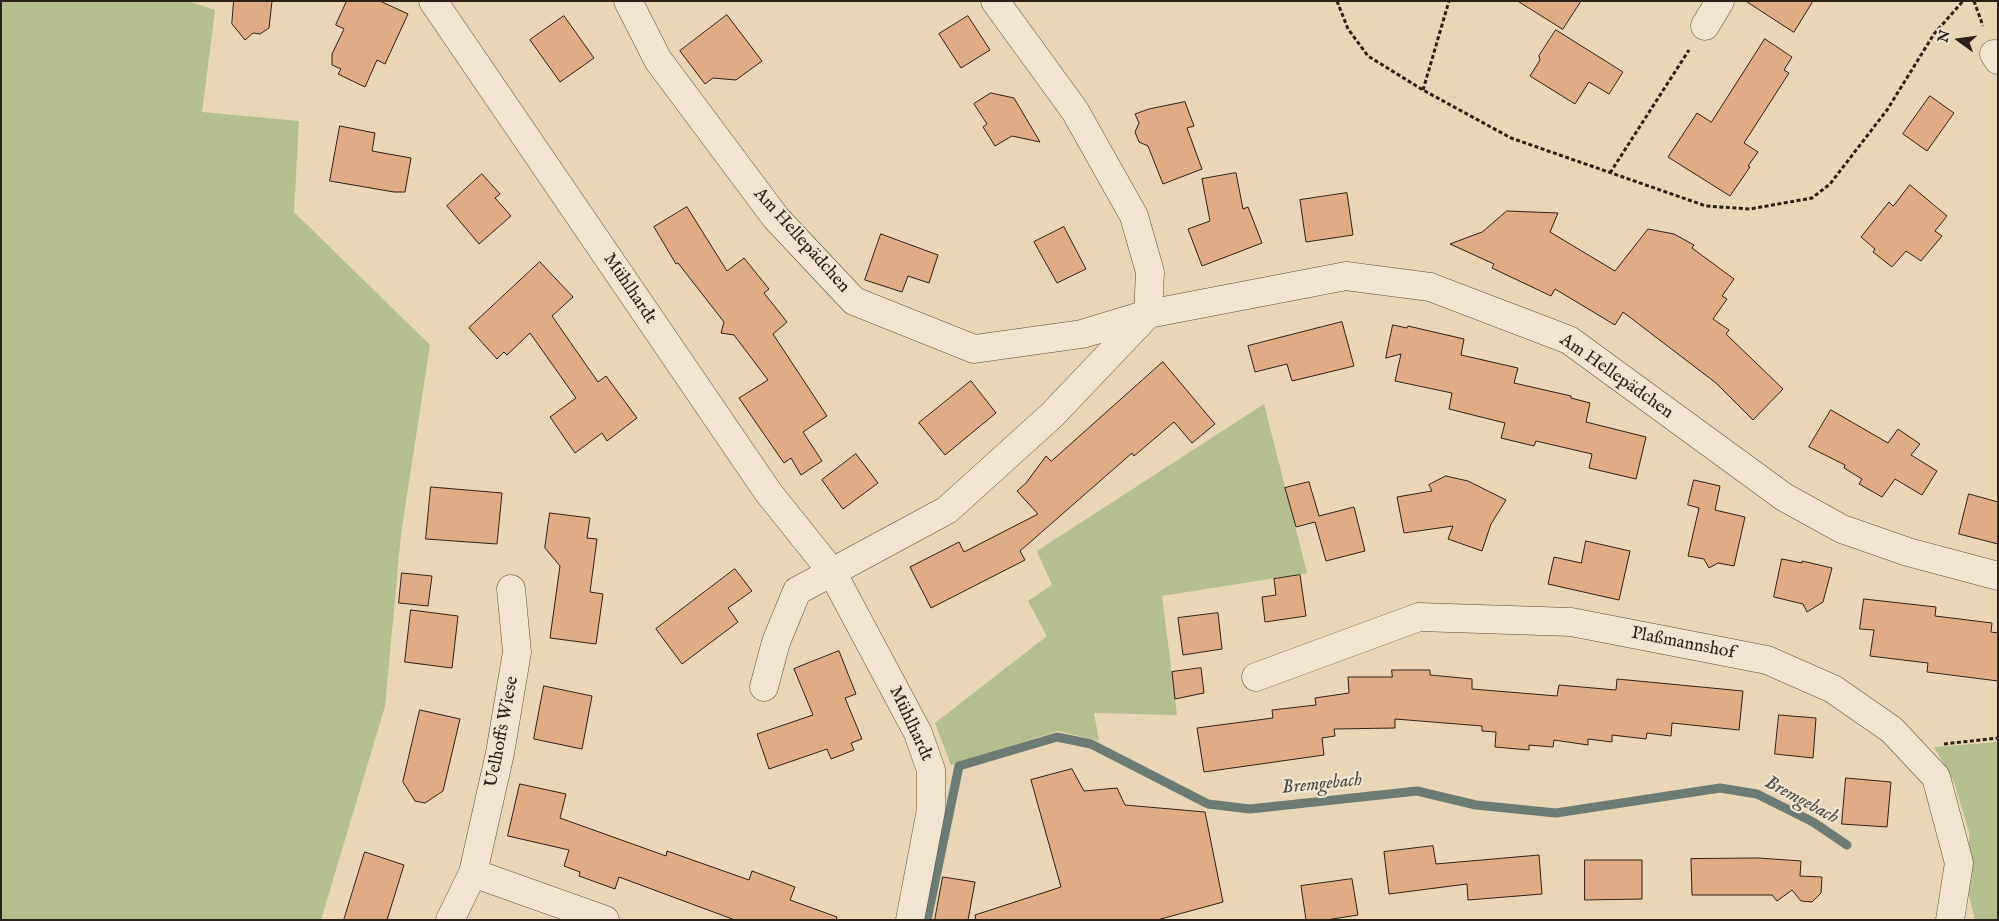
<!DOCTYPE html>
<meta charset="utf-8">
<style>
body{margin:0}
#map{position:relative;width:1999px;height:921px;overflow:hidden;background:#e9d5b7;font-family:"IM FELL English",serif}
canvas{display:block}
.frame{position:absolute;inset:0;border:2px solid #2c2119;pointer-events:none}
.north{position:absolute;left:1934px;top:15px;width:50px;height:50px;-webkit-text-stroke:4px #f1e4d0;paint-order:stroke;rotate:284deg;font-size:14px;font-weight:700;line-height:20px;text-align:center;color:#2c2119}
.north::after{content:'';display:block;margin:auto;width:18px;height:22px;background:#2c2119;clip-path:polygon(50% 0,100% 100%,50% 72%,0 100%)}
</style>
<div id="map">
<canvas width="1999" height="921"></canvas>
<div class="frame"></div>
<div class="north">N</div>
</div>
<script>
const g = document.querySelector('canvas').getContext('2d');
g.lineJoin = 'round';
function paint(path, color) {
  g.fillStyle = color;
  g.fill(path, 'evenodd');
}
function trace(path, color, width, dash) {
  g.strokeStyle = color;
  g.lineWidth = width;
  g.lineCap = dash ? 'butt' : 'round';
  g.setLineDash(dash || []);
  g.stroke(path);
}
function write(font, color, halo, rows, align = 'center') {
  g.font = font + ' "IM FELL English",serif';
  g.lineWidth = 4.5;
  g.setLineDash([]);
  g.textBaseline = 'middle';
  g.strokeStyle = halo;
  g.fillStyle = color;
  for (const [text, x, y, turn = 0] of rows) {
    g.save();
    g.translate(x, y);
    g.rotate((+turn || 0) * Math.PI / 180);
    g.textAlign = isNaN(turn) ? turn : align;
    if (halo) g.strokeText(text, 0, 0);
    g.fillText(text, 0, 0);
    g.restore();
  }
}
paint(new Path2D(`
 M1,1H188L215,10L202,112L299,121L294,212L430,345L401,534L385,706L321,920H1Z
 M1264,404L1307,573L1162,596L1177,715L1094,713L1099,741L1058,731L951,765L935,723L1047,636L1028,601L1052,585L1037,551Z
 M1998,742V920H1975L1969,896V832L1954,782L1934,747Z`), '#b4be90');
trace(new Path2D(`
 M927,920L959,766L1057,737L1091,744L1208,804L1250,809L1417,791L1476,805L1556,813L1720,788L1757,794L1813,822L1847,845`), '#6c7c74', 9);
const building = new Path2D(`
 M234,1H272L269,28L260,34L253,33L245,40L232,24Z
 M347,1H380L408,14L385,64L377,60L365,87L338,74L341,69L332,65V54L344,29L336,25Z
 M1518,1H1581L1563,29Z
 M1746,1H1813L1794,32Z
 M727,15L762,61L736,80L713,78L705,84L680,51Z
 M564,16L594,58L560,82L530,40Z
 M968,16L990,50L961,68L939,34Z
 M1556,30L1623,72L1609,94L1589,82L1575,104L1530,76L1540,60L1539,56Z
 M1765,39L1792,57L1784,70L1789,73L1744,143L1758,152L1748,166L1750,167L1730,196L1668,157L1697,113L1711,122Z
 M991,93L1014,98L1040,142L1012,136L995,146L983,127L987,124L974,104Z
 M1930,96L1954,113L1927,151L1903,134Z
 M1185,102L1194,126L1187,128L1202,169L1163,184L1148,146L1139,142L1135,132L1139,123L1135,114L1149,109Z
 M340,126L375,133L372,151L411,158L405,192H394L330,181Z
 M1236,173L1243,209L1248,207L1262,243L1202,266L1188,229L1210,221L1202,179Z
 M482,174L500,194L495,198L511,216L479,244L447,206Z
 M1910,185L1947,216L1935,231L1942,236L1921,261L1906,251L1892,267L1873,252L1875,249L1861,237L1889,202L1893,206Z
 M1347,193L1353,235L1306,242L1300,200Z
 M687,207L727,271L744,258L769,289L764,293L787,322L773,334L827,416L803,432L822,461L801,475L791,458L784,463L739,398L768,380L734,335L721,333L724,322L678,263L676,264L654,227Z
 M1507,211L1558,213L1550,232L1615,271L1648,229L1674,234L1694,245L1692,248L1734,279L1722,296L1727,299L1713,319L1729,330L1726,334L1783,389L1753,420L1716,383L1623,312L1615,325L1555,289L1551,296L1492,268L1494,264L1450,244L1482,232Z
 M1064,227L1086,269L1057,283L1034,242Z
 M881,234L938,255L929,283L908,276L902,292L865,280Z
 M540,262L573,297L552,316L598,382L606,376L637,418L607,441L602,433L575,453L550,417L576,398L530,333L507,355L504,352L497,359L469,328Z
 M1342,322L1354,366L1292,381L1287,364L1255,372L1248,346Z
 M1393,325L1407,328L1408,326L1464,339L1461,355L1518,368L1514,383L1571,396V398L1590,403L1586,422L1646,437L1636,479L1589,468L1592,454L1536,441L1534,446L1501,438L1505,423L1449,409L1452,393L1395,381L1401,354L1386,358Z
 M1163,362L1215,424L1192,443L1174,422L1134,456L1132,453L1020,551L1025,560L931,608L910,567L959,542L964,552L1038,514L1017,491L1026,483L1046,456L1051,461Z
 M971,381L996,413L945,455L919,423Z
 M1831,410L1888,443L1898,429L1920,444L1911,455L1937,471L1922,495L1895,479L1882,497L1859,484L1862,479L1844,468L1845,465L1809,447Z
 M856,454L878,483L843,509L822,480Z
 M1446,476L1468,481L1506,500L1491,524L1482,551L1448,539L1453,526L1404,533L1397,497L1432,491L1429,485Z
 M1694,480L1720,486L1715,510L1745,517L1734,566L1718,563L1709,568L1704,559L1688,556L1699,508L1688,505Z
 M1309,482L1319,516L1354,507L1365,551L1326,561L1315,522L1296,527L1285,488Z
 M431,487L502,493L497,544L426,539Z
 M1969,494L1998,502V544L1959,534Z
 M550,513L590,518L587,538L597,539L590,592L603,594L596,644L550,638L560,566L545,548Z
 M1586,541L1630,551L1619,600L1548,584L1554,557L1581,563Z
 M1782,559L1802,563V561L1832,568L1823,602L1807,612L1803,604L1774,597Z
 M735,569L752,591L728,608L738,622L682,664L656,629Z
 M402,573L432,576L428,606L399,603Z
 M1300,575L1306,616L1265,622L1262,597L1276,595L1274,579Z
 M1864,599L1936,607L1935,616L1992,623L1991,632L1998,633V681L1927,672L1928,663L1870,656L1874,630L1860,629Z
 M411,610L458,616L452,668L405,662Z
 M1218,613L1222,649L1183,655L1178,618Z
 M839,651L856,694L845,698L862,739L851,743L854,750L831,759L827,749L769,769L757,734L813,715L794,669Z
 M1201,668L1204,693L1175,699L1172,672Z
 M1392,670H1430V675L1472,679V689L1557,696L1559,685L1616,690L1617,679L1743,691L1739,730L1672,723L1671,736L1647,733L1646,739L1612,735V742L1588,739V745L1554,740L1553,747L1529,745V750L1495,747L1496,732L1482,731V726L1395,719V728L1334,729L1335,736L1322,738L1324,755L1204,772L1197,728L1273,718L1272,710L1316,705L1315,698L1349,693L1348,677H1392Z
 M544,686L592,696L582,749L534,739Z
 M420,710L460,719L443,791L425,803L415,801L403,782Z
 M1779,715L1816,718L1813,758L1775,754Z
 M1072,769L1084,791L1117,788L1125,805L1205,812L1223,902L1157,920H976L975,915L1061,887L1031,780Z
 M1846,778L1891,782L1887,827L1842,824Z
 M520,784L566,794L560,818L666,856L667,851L749,880L752,871L795,887L790,900L837,917L836,920H735L619,877L615,889L579,876L580,872L564,866L569,850L508,836Z
 M1433,846L1436,864L1539,855L1542,894L1468,900L1467,884L1389,894L1384,852Z
 M365,852L404,865L387,920H344Z
 M1758,858L1801,861L1800,876L1822,877L1821,893L1812,902L1801,901L1792,890L1777,901L1772,895H1692L1691,859Z
 M1585,860H1642V899L1585,900Z
 M943,877L975,882L968,920H935Z
 M1352,879L1358,915L1326,920H1306L1301,886Z`);
paint(building, '#dfac86');
trace(building, '#2c2119', 1);
const minor = new Path2D(`
 M433,1L768,492L832,572L918,733L931,770V810L910,920
 M628,1L658,60L776,218L854,301L974,349L1082,334L1148,314L1150,272L1134,216L1075,111L995,1
 M1705,26L1720,1
 M1994,54L1998,60
 M511,589L517,652L500,753L473,873L605,920
 M1256,677L1419,617L1571,622L1767,660L1833,689L1892,730L1936,777L1959,863L1950,920
 M764,687L776,642L797,591L947,510L1052,415L1148,314L1346,276L1430,287L1569,340L1784,497L1842,529L1908,552L1998,576
 M450,920L473,873`);
trace(minor, '#5b4e40', 29);
trace(new Path2D(`
 M1337,1L1348,29L1368,56L1423,90L1511,138L1706,206L1750,209L1812,198L1830,184L1887,110L1934,34L1963,1
 M1974,1L1983,26
 M1423,90L1449,1
 M1610,173L1689,50
 M1944,744L1998,738`), '#2c2119', 3, [4, 2.5]);
trace(minor, '#f1e4d0', 28);
write('18px', '#2c2119', '#f1e4d0', [
 ["Am Hellepädchen",801,241,48],
 ["Mühlhardt",629,289,56],
 ["Am Hellepädchen",1616,377,35],
 ["Plaßmannshof",1683,644,11],
 ["Mühlhardt",910,724,65],
 ["Uelhoffs Wiese",503,732,-79]
]);
write('italic 19px', '#4c4e46', '#f1e4d0', [
 ["Bremgebach",1322,785,-6],
 ["Bremgebach",1801,801,28]
]);
</script>
